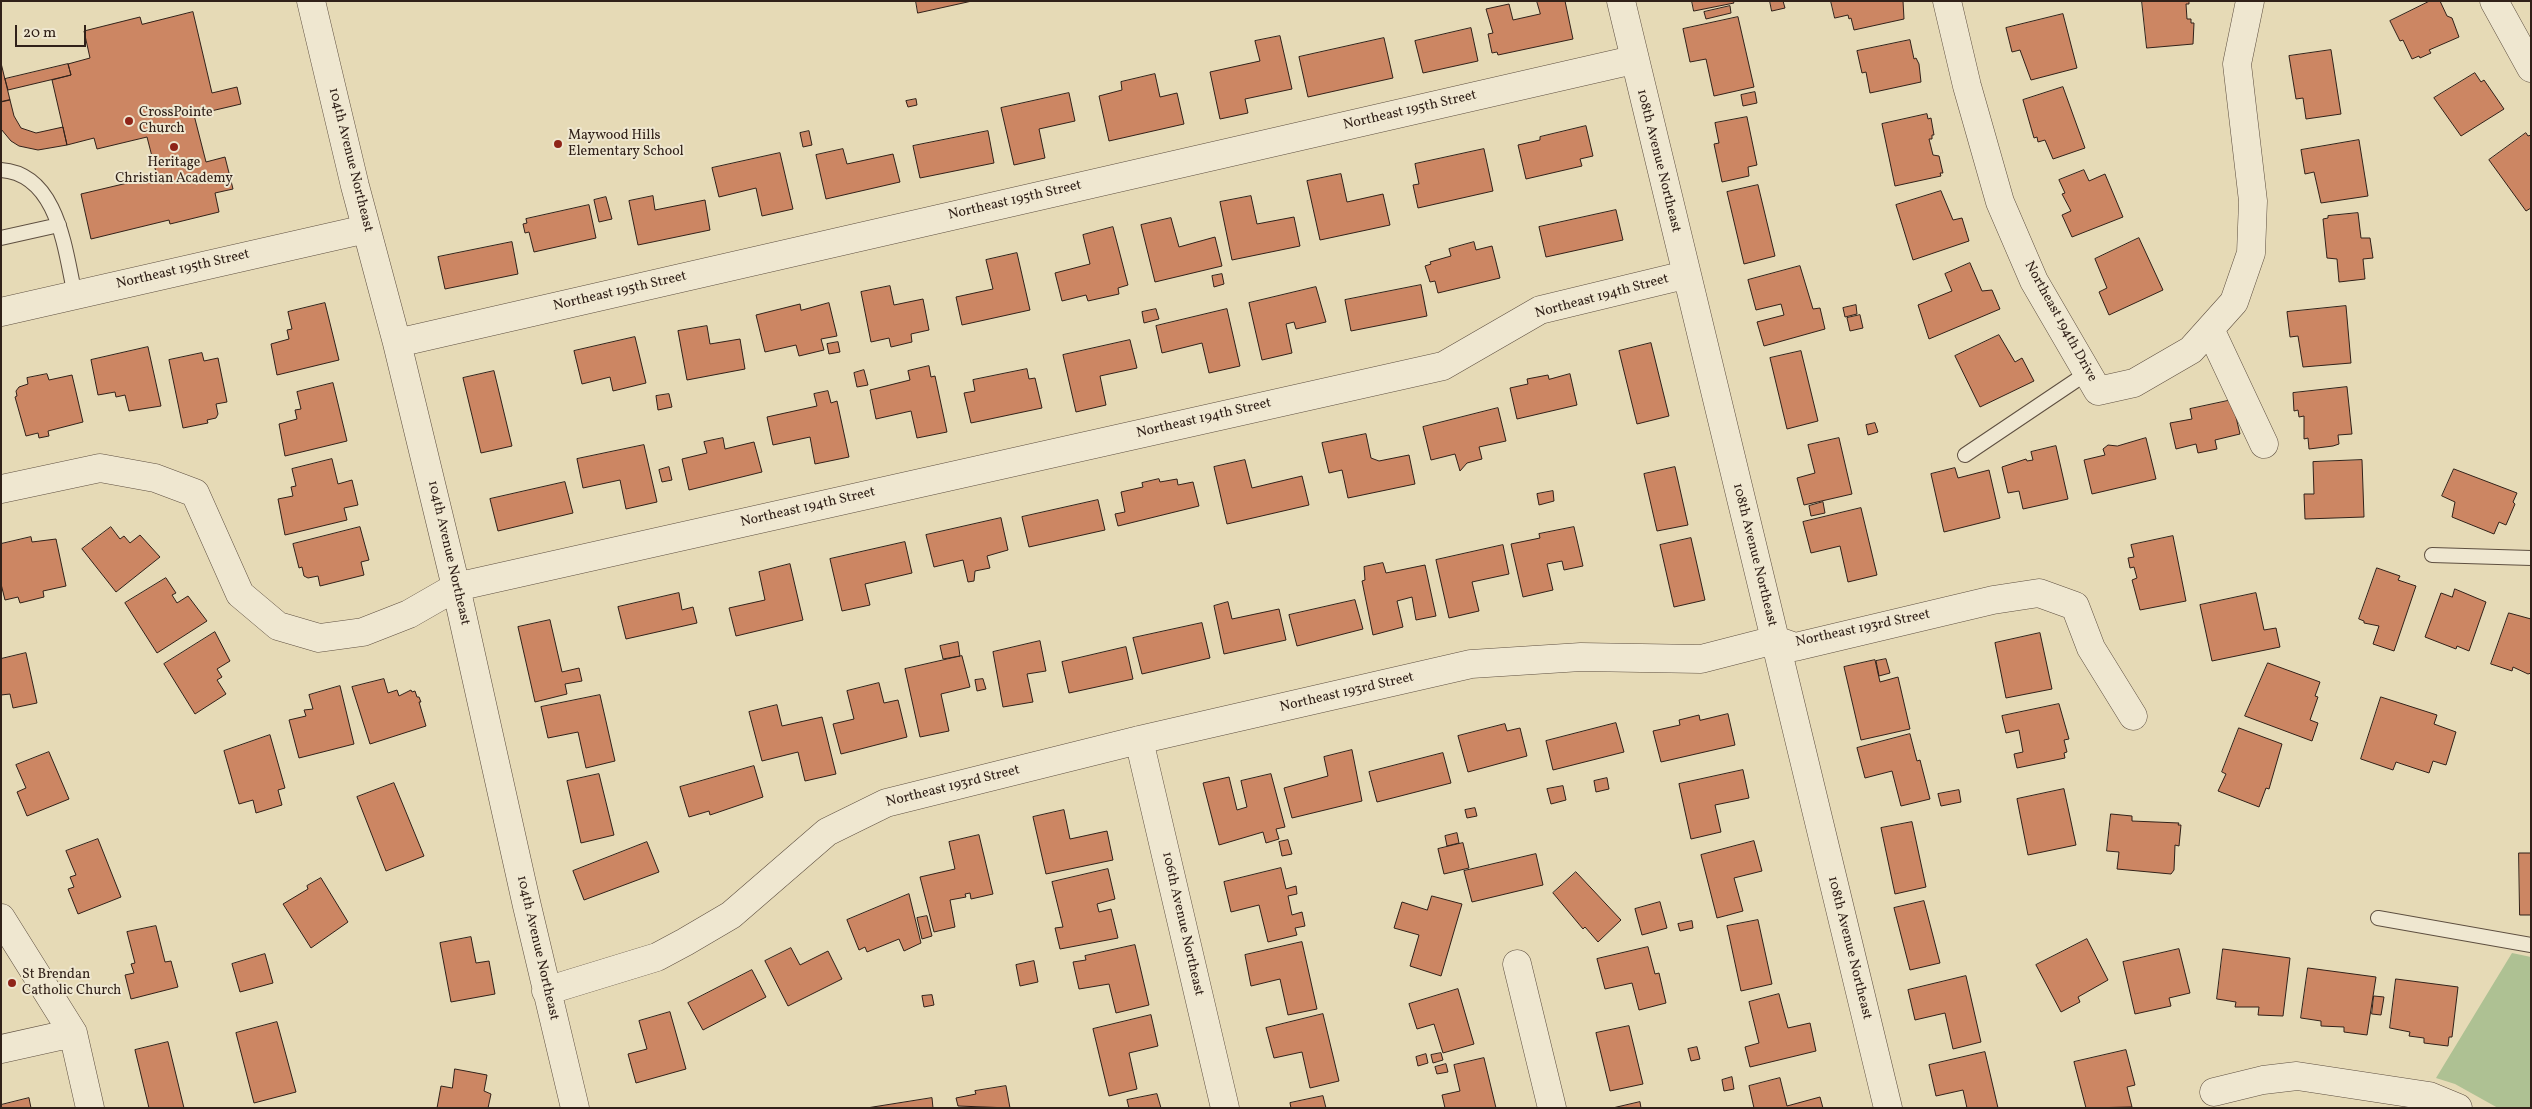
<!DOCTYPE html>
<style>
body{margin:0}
#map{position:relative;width:2532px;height:1109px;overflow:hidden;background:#e6dab6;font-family:Vollkorn,serif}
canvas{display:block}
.frame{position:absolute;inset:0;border:2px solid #312119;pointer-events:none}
.scale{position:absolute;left:15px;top:25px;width:71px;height:22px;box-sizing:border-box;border:2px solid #312119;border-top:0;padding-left:6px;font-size:15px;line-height:18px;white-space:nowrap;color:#312119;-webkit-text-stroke:4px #efe7d0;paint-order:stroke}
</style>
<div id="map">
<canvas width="2532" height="1109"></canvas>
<div class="frame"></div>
<div class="scale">20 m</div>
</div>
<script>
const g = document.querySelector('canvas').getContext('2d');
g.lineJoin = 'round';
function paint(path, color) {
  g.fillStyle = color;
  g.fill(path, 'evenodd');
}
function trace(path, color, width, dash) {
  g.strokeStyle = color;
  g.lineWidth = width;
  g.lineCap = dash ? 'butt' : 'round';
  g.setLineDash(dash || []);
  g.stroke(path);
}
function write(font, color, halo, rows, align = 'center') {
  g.font = font + ' Vollkorn,serif';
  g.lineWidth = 4;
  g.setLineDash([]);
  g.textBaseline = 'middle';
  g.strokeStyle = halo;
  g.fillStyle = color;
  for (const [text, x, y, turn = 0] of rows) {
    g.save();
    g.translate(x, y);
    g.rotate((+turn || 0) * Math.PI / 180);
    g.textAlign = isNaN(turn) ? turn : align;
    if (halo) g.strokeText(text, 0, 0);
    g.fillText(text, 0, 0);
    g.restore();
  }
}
paint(new Path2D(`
 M2512,953L2531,957V1108H2498L2455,1084L2436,1078Z`), '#aec193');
const building = new Path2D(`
 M916,1H972L918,13Z
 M1537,1H1565L1573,39L1498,55L1497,52L1492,53L1488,34L1493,33L1486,9L1509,4L1513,20L1540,14Z
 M1692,1H1733L1734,3L1694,11Z
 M1770,1H1783L1785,8L1772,11Z
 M1831,1H1903L1904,19L1854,30L1851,18L1849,19L1848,15L1835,18Z
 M2142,1H2189V4H2186L2187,19H2191V23H2194L2193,44L2147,48Z
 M2430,1H2440L2447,16L2452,18L2459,37L2429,50L2431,53L2420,58L2419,56L2412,59L2403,40L2400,41L2390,21Z
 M1730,6L1731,13L1706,19L1704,12Z
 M193,12L212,93L237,87L241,104L194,115L206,162L225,157L233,189L215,193L219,212L170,224L169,220L91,239L81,194L157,176L147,137L97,149L94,138L67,145L52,80L71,75L68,64L90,58L84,31L140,17L142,24Z
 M2063,14L2077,68L2031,80L2020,50L2012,52L2006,28Z
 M1738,17L1754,87L1714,96L1706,59L1690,62L1683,29Z
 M1471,28L1478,61L1423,73L1415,41Z
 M1280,36L1292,89L1245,99L1248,113L1220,119L1210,72L1260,61L1255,41Z
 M1384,38L1393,78L1308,97L1299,57Z
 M1910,40L1914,59L1916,58L1919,64L1921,82L1870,93L1866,72L1862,73L1857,51Z
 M2331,50L2341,114L2306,119L2303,98L2296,99L2289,56Z
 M1,63L10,100L1,102Z
 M68,64L71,75L8,90L5,79Z
 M2475,73L2481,82L2484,80L2504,109L2461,136L2434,98Z
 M1155,74L1160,97L1177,93L1184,124L1109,141L1099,96L1122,90L1121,82Z
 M2063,87L2085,148L2053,159L2045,140L2038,142L2037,137L2034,138L2023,100Z
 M1755,92L1757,103L1743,106L1741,95Z
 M1069,93L1075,121L1039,129L1045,158L1014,165L1001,108Z
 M916,99L917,105L908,107L906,101Z
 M10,100L14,116L21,128L36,133L63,127L67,145L38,150L19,146L11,141L1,129V102Z
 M1927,114L1928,119L1931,118L1934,135H1932V139H1929L1933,155L1939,156L1943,173H1940L1941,176L1895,186L1882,124Z
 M1747,117L1757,165L1748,167L1749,176L1722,182L1714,144L1719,143L1715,123Z
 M1586,126L1593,156L1580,159L1582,166L1526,179L1518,145L1540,140V137Z
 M809,131L812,145L803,147L800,133Z
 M988,131L994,163L920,178L913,146Z
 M2526,133L2528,136L2531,135V208L2526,211L2489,160Z
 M2359,140L2368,196L2321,203L2314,172L2305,174L2301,150Z
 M843,149L847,164L893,154L900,182L826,199L816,155Z
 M1484,149L1493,191L1418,208L1413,185L1419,184L1415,164Z
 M780,153L793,209L762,216L756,188L719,197L712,168Z
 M2084,170L2089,181L2105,174L2123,217L2072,237L2062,215L2071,211L2062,194L2065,193L2059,180Z
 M1341,174L1347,202L1383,194L1390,225L1320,240L1307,181Z
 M1758,185L1775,256L1744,264L1727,192Z
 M1941,191L1953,220L1962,218L1969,241L1913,260L1896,205Z
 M653,196L655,210L705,200L710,230L638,245L629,201Z
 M1251,196L1257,224L1294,217L1300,246L1232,260L1220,202Z
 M606,197L612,219L599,222L594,200Z
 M589,205L596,238L534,252L529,232L525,233L523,224L527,223L526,219Z
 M1616,210L1623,240L1546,257L1539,227Z
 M2358,213L2361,238H2370L2373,258L2363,259L2365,279L2339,282L2337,259L2327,258L2323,219L2328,218V216Z
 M1171,218L1179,247L1215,237L1222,266L1155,282L1141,225Z
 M1113,227L1128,285L1118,288L1119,294L1088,301L1086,295L1062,301L1055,273L1090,264L1083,235Z
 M2139,238L2163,290L2109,315L2099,292L2107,288L2095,259Z
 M512,242L518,274L445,289L438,257Z
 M1474,242L1476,250L1492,246L1500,278L1438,293L1435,281L1430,282L1425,266L1431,264L1430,262L1451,256L1449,249Z
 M1017,253L1030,310L962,325L956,297L993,289L986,260Z
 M1970,263L1982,291L1992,290L2000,309L1929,339L1918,305L1952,291L1945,274Z
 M1800,266L1813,309L1820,308L1825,329L1764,346L1757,322L1784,315L1781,304L1756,310L1748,280Z
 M1222,274L1224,284L1214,287L1212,276Z
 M1421,285L1427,316L1351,331L1345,300Z
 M890,286L894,305L923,299L929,330L911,334L912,342L891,347L889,338L871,342L861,292Z
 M1316,287L1326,322L1296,329L1294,322L1286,324L1292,353L1262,360L1249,303Z
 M325,303L339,360L277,375L271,344L289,339L287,330L292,329L288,312Z
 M829,303L837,336L821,339L824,350L799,356L796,345L765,352L756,315L800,304L801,310Z
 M1856,305L1857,314L1845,317L1843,308Z
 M2346,306L2351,363L2303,367L2298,336L2290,337L2287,312Z
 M1156,309L1159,319L1144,323L1142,312Z
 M1227,309L1240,366L1209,373L1202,343L1162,353L1156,326Z
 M1860,315L1863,328L1850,331L1847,318Z
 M707,326L710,344L740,339L745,369L687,380L678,331Z
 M1999,335L2015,362L2022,358L2034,381L1980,407L1955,356Z
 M635,337L646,383L613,391L610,377L582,384L574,351Z
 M1130,340L1137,368L1100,376L1106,405L1076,412L1063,355Z
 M838,342L840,352L829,354L827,344Z
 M1651,343L1669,416L1637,424L1619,351Z
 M148,347L161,406L129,411L125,395L116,397L115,392L98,395L91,360Z
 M1801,351L1818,421L1787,429L1770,358Z
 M202,353L204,361L218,358L227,402L216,404L218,414L216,418L207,420L208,423L183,428L169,360Z
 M929,366L931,377L935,376L947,432L917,438L911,411L876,419L870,390L910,380L908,371Z
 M1027,369L1029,379L1035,378L1042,408L971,423L964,393L975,391L973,380Z
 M864,370L868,385L857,387L854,373Z
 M494,371L512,446L481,453L463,378Z
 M47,374L49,380L72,375L83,422L48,431L49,436L39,438L38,433L26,436L15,397L17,396L16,391L19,387L28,384L27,378Z
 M1570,374L1577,405L1517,419L1510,388L1528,384L1527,379L1548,375L1549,379Z
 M333,383L347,441L285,456L279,424L297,419L295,410L301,409L297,392Z
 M2347,387L2352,434L2338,435L2339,444L2333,446L2309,449L2308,438L2304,439V416L2299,417L2298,410L2294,411L2293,393Z
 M828,391L831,403L837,401L849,457L815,464L810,437L773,445L767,417L817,406L814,394Z
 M669,394L672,407L658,410L656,396Z
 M2232,400L2240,434L2215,440L2217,449L2198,453L2196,444L2176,449L2170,423L2192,419L2190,409Z
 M1498,408L1506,441L1479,447L1482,459L1467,463L1460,471L1455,454L1431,460L1423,427Z
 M1875,423L1878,432L1868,435L1866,425Z
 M1366,434L1371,458L1379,461L1409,455L1415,484L1348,498L1342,470L1329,473L1322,443Z
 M723,438L725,449L754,442L762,472L689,490L682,459L707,453L704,442Z
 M1839,438L1852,494L1804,505L1797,478L1815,473L1808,445Z
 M2146,438L2156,479L2092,494L2084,460L2105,455L2103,449L2108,445L2117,446Z
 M644,445L657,502L626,509L620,480L583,488L577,459Z
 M2056,446L2068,499L2023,509L2019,491L2008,493L2002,467L2026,459L2027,461L2033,460L2031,452Z
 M332,459L338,484L352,480L358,505L344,508L347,520L285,535L278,499L293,496L291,487L296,486L292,469Z
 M1245,460L1252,488L1302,476L1309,505L1227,524L1214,467Z
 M2362,460L2364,517L2305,519L2304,494H2314L2313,462Z
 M669,467L672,480L662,482L659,470Z
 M1675,467L1688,525L1657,531L1644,474Z
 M1955,468L1958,478L1989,470L2000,518L1944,532L1931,474Z
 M2454,469L2517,493L2513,502L2515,504L2506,525L2499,522L2494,534L2452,517L2455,502L2442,496Z
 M1159,479L1160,482L1177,479L1178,485L1193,482L1199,506L1118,526L1115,514L1125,512L1121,492L1143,487L1142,483Z
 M565,482L573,513L498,531L490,499Z
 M1553,491L1554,501L1539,505L1537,494Z
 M1098,500L1105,530L1029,547L1022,517Z
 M1823,502L1825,513L1811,516L1809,506Z
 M1861,508L1877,575L1848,582L1840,546L1811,553L1803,522Z
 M1001,518L1008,550L987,556L990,568L975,571L974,581L968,582L963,560L934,567L926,535Z
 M111,527L120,539L124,536L130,543L140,535L160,557L116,592L82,549Z
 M360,527L369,560L361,562L364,575L320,586L318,576L308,578L304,576L302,567L299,568L293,544Z
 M1574,527L1583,566L1564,570L1562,561L1547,564L1553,590L1523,597L1511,544L1540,538L1539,534Z
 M2173,536L2186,601L2140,610L2132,580L2137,578L2134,567L2130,568L2128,558L2134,557L2131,545Z
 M31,537L32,542L56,539L66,586L43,591L44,597L20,603L18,597L5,600L1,584V544Z
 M1691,538L1705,600L1674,607L1660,545Z
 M905,542L912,573L865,584L870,605L842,611L830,559Z
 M1503,545L1509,574L1472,582L1479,611L1449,618L1436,560Z
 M1383,563L1386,573L1425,565L1436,616L1416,620L1412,597L1397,601L1403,627L1373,635L1362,581L1365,580L1364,567Z
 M790,564L803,620L736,636L729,608L765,600L759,572Z
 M2377,568L2400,576L2398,580L2416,586L2394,651L2373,644L2379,626L2364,623V621L2359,619Z
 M166,578L176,593L172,595L177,603L188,596L207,621L157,653L125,603Z
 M2455,589L2486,602L2469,651L2457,646L2456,649L2425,637L2441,593L2452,597Z
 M679,593L682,610L693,607L697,623L626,639L618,607Z
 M2256,593L2264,630L2276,628L2280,647L2212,661L2200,605Z
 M1355,600L1363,629L1297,646L1289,615Z
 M1228,602L1232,619L1279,609L1286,640L1224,654L1214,606Z
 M2509,613L2531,619V673L2528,674L2513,667L2512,671L2491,664Z
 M550,620L562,672L579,668L582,681L565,684L567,694L535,702L518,627Z
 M1202,623L1210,658L1142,674L1133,638Z
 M215,632L230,661L217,669L222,677L217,680L226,694L195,714L164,664Z
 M2040,633L2052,689L2006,698L1995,643Z
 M1040,641L1046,671L1027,674L1033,702L1003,707L993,652Z
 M958,642L960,656L943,659L940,646Z
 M1126,647L1133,679L1069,693L1062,662Z
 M26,653L37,703L13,708L10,694L1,695V659Z
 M962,656L970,687L941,694L949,731L920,737L905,669Z
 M1886,659L1890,673L1879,676L1876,661Z
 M1875,660L1880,682L1898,677L1910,729L1861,740L1844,667Z
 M2268,663L2320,682L2315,696L2318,697L2310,720L2318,723L2312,741L2245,716Z
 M384,679L388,693L397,690L399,696L411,690L412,692L415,691L417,697H419L421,702H419L426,726L370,744L352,687Z
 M983,679L986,689L977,691L975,680Z
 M879,683L884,703L898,700L907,737L841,754L833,724L854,719L847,691Z
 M340,686L354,744L299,758L289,720L306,716L304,710L313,709L309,695Z
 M600,695L615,761L586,768L578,732L548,738L541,707Z
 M2381,697L2437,715L2434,724L2456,732L2446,765L2433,761L2429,773L2396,762L2393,770L2361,759Z
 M2059,704L2069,739L2064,740L2067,752L2064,753L2065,758L2017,768L2014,754L2023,752L2019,730L2006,733L2002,716Z
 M777,705L782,726L822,717L836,774L805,781L798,752L762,761L749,712Z
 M1728,714L1735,745L1661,762L1653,731L1680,725L1679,720L1699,715L1700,720Z
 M1616,723L1624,752L1553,770L1546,741Z
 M1505,724L1507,731L1520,728L1527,756L1468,772L1458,736Z
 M2239,728L2282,744L2269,789L2266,788L2259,807L2218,791L2226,774L2222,772Z
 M1910,734L1917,761L1920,760L1930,799L1901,806L1892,771L1865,778L1857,748Z
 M270,735L285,788L278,790L282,805L256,813L253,800L239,804L224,751Z
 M1352,750L1362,801L1292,818L1284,788L1328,776L1324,757Z
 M49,752L69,799L27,816L17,792L26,788L16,765Z
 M1443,753L1451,783L1377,802L1369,772Z
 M754,766L763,797L710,815L709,811L689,817L680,787Z
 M1743,770L1749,798L1715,805L1721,832L1691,839L1679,784Z
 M599,774L614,835L581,843L567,781Z
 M1271,774L1285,827L1276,829L1279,839L1266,843L1263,832L1219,845L1203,783L1229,777L1237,810L1247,807L1241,781Z
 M1607,778L1609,789L1596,792L1594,781Z
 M394,783L424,856L386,871L357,797Z
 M1563,786L1566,800L1551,804L1547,789Z
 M2064,789L2076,845L2028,855L2017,799Z
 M1959,790L1961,802L1941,806L1938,794Z
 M1475,808L1477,816L1467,818L1465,810Z
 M1064,810L1070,839L1107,831L1113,860L1046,874L1033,817Z
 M2111,814L2132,816V821L2179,823L2178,825H2181L2179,846L2175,845L2174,870L2171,874L2117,869L2119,852L2107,851Z
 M1912,822L1926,887L1895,894L1881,828Z
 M1457,833L1459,843L1447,846L1445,836Z
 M979,835L993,894L971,899L970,893L965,894L966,897L950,900L955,927L934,932L920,877L955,869L949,842Z
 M98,839L121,897L78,914L68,889L74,887L70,877L76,875L66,851Z
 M1288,840L1292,854L1282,856L1279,842Z
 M1754,841L1762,871L1734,878L1743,911L1717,918L1701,855Z
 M647,842L659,872L584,900L573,871Z
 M1463,843L1469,868L1444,874L1438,849Z
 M2519,853H2531V915H2520Z
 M1536,854L1543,885L1472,902L1464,871Z
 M1281,868L1286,889L1296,886L1297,894L1288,896L1292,915L1302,912L1305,926L1295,928L1297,935L1268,942L1259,905L1231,912L1224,882Z
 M1108,869L1115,899L1097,904L1099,912L1111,909L1118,938L1060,949L1055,928L1063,927L1052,882Z
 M1576,872L1621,920L1598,942L1585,927L1583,929L1553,893Z
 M321,878L348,922L311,948L283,904L308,889L307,886Z
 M909,894L921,943L904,951L899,939L867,952L865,947L859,950L847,920Z
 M1432,896L1462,904L1441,976L1410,966L1419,935L1394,928L1402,902L1427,910Z
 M1924,901L1940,963L1910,970L1894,908Z
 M1660,902L1667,928L1642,935L1635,909Z
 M927,916L932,936L922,939L917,918Z
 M1758,920L1772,984L1741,991L1727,926Z
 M1692,921L1693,928L1680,931L1678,924Z
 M156,926L165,962L171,961L178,987L131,999L125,975L134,973L131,964L135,963L127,932Z
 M471,937L476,963L489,961L495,994L451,1002L440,943Z
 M2087,939L2108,980L2078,997L2080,1002L2061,1012L2036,965Z
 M1302,942L1317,1009L1288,1015L1280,979L1251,986L1245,955Z
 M1135,945L1149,1005L1116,1013L1109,984L1079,989L1073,962L1086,960L1085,956Z
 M1648,947L1655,974L1659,973L1666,1003L1639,1010L1632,983L1605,989L1597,959Z
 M791,948L800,965L828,951L842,979L788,1006L765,961Z
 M2179,949L2190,993L2169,998L2171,1006L2135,1014L2123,962Z
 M2223,949L2290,958L2283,1016L2258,1015L2259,1007H2235L2236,1002L2217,999Z
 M265,954L273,983L240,992L232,964Z
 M1034,961L1038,982L1020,986L1016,965Z
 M2308,968L2376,977L2367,1035L2344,1032V1027L2321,1026V1021L2301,1018Z
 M752,970L766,997L703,1030L688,1003Z
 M1966,976L1981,1042L1953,1049L1945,1013L1915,1020L1908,990Z
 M2396,979L2458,987L2452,1037H2449L2448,1046L2424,1043V1038L2409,1036L2410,1032L2390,1028Z
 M1458,989L1474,1044L1443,1053L1434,1024L1417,1029L1409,1004Z
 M1779,994L1788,1028L1810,1023L1816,1051L1750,1067L1745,1047L1759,1043L1749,1002Z
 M932,995L934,1005L924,1007L922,996Z
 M2374,996L2384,997L2381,1015L2372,1014Z
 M670,1012L686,1069L636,1083L628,1054L647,1049L639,1021Z
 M1323,1014L1339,1081L1310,1088L1302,1052L1274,1058L1266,1028Z
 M1151,1015L1158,1046L1129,1053L1137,1089L1109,1096L1093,1029Z
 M277,1022L296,1092L254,1103L236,1033Z
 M1629,1026L1643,1084L1610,1091L1596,1033Z
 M168,1042L184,1108H149L135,1050Z
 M1697,1047L1700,1059L1691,1061L1688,1049Z
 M2126,1050L2135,1085L2127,1087L2132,1107L2086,1108L2074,1062Z
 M1985,1052L1998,1108H1967L1963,1090L1936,1096L1929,1065Z
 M1441,1053L1443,1060L1433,1063L1431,1055Z
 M1426,1054L1428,1063L1418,1066L1416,1057Z
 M1484,1058L1496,1108H1445L1442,1095L1460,1091L1454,1065Z
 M1446,1064L1448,1072L1437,1074L1435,1067Z
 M455,1069L487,1075L484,1091L491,1094L488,1108H437L441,1086L452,1088Z
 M1732,1077L1734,1089L1724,1091L1722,1080Z
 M1780,1078L1787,1106L1820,1097L1823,1108H1754L1749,1086Z
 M1006,1086L1010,1108L958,1106L956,1098L976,1094L975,1091Z
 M1157,1094L1161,1108H1129L1127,1100Z
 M1323,1096L1326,1108H1291L1290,1103Z
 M29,1098L31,1108H1V1105Z
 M932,1098L933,1108H867Z
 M1640,1102L1641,1108H1613Z`);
paint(building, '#cc8663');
trace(building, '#312119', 1);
const service = new Path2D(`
 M1,170C59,174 65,252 75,295
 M1,238L59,225
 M1965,455L2087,373
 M2432,555L2531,558
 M2378,918L2531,945`);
const minor = new Path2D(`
 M311,1L355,186L397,343L456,587L527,906L575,1108
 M1621,1L1888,1108
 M1947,1L1967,86L2000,202L2034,281L2098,391L2134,383L2191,350L2234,302L2251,253L2253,201L2237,64L2250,1
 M2494,1L2531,68
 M1,312L366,229
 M2210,329L2264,444
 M397,343L1633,60
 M1,489L100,468L155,478L195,493L240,594L278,626L319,638L363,632L409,614L456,587L1443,366L1540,310L1685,275
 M1139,740L1225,1108
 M1,918L73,1033L90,1108
 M1517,964L1552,1108
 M546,991L657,957L685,942L731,915L827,832L886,803L1139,740L1471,664L1581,657L1701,659L1775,640L1795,647L1993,600L2039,593L2075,606L2091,648L2133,716
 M1,1049L73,1033
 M2214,1092L2263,1080L2297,1076L2429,1096L2458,1108`);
trace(service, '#5e4f40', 16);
trace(minor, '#5e4f40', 29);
trace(service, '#efe7d0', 14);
trace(minor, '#efe7d0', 28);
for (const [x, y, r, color] of [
 [129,121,5,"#8f2418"],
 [558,144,5,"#8f2418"],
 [174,147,5,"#8f2418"],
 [12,983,5,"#8f2418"]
]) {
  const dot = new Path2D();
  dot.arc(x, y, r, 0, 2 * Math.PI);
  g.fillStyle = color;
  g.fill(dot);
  trace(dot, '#efe7d0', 2);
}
write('14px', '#312119', '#efe7d0', [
 ["Northeast 195th Street",1410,111,-13],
 ["104th Avenue Northeast",350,160,76],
 ["108th Avenue Northeast",1658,161,76],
 ["Northeast 195th Street",1015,201,-13],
 ["Northeast 195th Street",183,270,-13],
 ["Northeast 195th Street",620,292,-13],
 ["Northeast 194th Street",1602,297,-15],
 ["Northeast 194th Drive",2060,322,61],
 ["Northeast 194th Street",1204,419,-13],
 ["Northeast 194th Street",808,508,-13],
 ["104th Avenue Northeast",448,553,77],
 ["108th Avenue Northeast",1754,555,76],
 ["Northeast 193rd Street",1863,629,-12],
 ["Northeast 193rd Street",1347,693,-13],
 ["Northeast 193rd Street",953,787,-14],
 ["106th Avenue Northeast",1182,924,77],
 ["104th Avenue Northeast",537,948,77],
 ["108th Avenue Northeast",1849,948,76]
]);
write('14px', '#312119', '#efe7d0', [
 ["CrossPointe",139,113],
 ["Church",139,129],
 ["Maywood Hills",568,136],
 ["Elementary School",568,152],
 ["Heritage",174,163,"center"],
 ["Christian Academy",174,179,"center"],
 ["St Brendan",22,975],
 ["Catholic Church",22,991]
], 'left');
</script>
